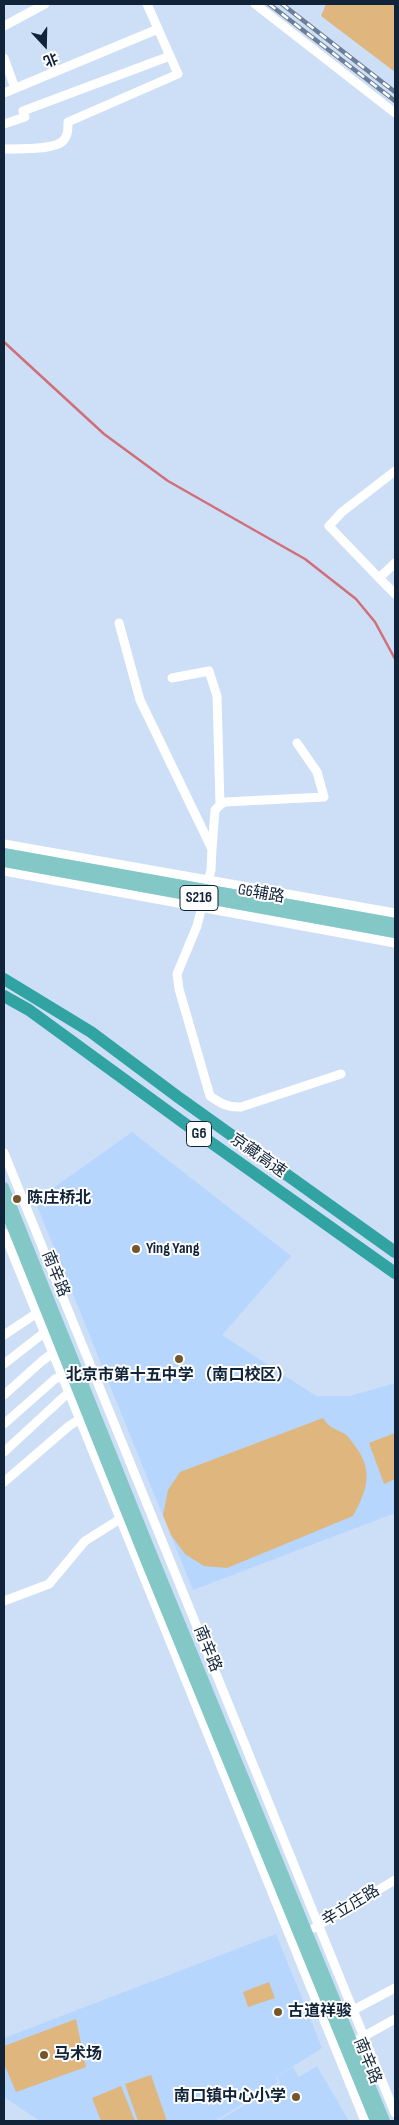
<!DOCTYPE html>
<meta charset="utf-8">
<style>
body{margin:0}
#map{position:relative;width:399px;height:2125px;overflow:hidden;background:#ccdff7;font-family:"Sofia Sans Condensed","Noto Sans SC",sans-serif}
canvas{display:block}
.frame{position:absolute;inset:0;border:5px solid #112339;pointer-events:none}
.north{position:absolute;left:20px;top:20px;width:50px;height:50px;-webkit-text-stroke:4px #fefefe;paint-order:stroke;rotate:159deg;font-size:14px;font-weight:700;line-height:20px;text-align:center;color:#112339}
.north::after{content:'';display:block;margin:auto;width:18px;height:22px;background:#112339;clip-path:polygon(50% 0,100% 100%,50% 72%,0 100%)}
</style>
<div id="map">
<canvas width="399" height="2125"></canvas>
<div class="frame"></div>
<div class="north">北</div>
</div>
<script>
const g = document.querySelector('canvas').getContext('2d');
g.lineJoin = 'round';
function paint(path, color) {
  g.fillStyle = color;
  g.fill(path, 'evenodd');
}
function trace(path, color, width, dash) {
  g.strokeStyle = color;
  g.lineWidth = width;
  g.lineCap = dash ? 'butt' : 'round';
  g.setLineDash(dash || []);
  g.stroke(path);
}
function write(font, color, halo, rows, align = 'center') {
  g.font = font + ' "Sofia Sans Condensed","Noto Sans SC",sans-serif';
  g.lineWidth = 4;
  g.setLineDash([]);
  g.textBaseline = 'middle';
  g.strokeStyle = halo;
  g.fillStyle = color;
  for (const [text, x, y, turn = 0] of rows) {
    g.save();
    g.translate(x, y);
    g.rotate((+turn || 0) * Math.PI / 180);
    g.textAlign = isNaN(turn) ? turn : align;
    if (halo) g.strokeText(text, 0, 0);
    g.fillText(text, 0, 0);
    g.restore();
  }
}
paint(new Path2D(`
 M132,1132L291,1256L222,1335L316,1396H350L395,1383V1513L193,1590L35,1201Z
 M276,1934L322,2048L276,2077L278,2082L215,2121H40L4,2097V2038Z
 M317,2066L349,2121H218L280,2083L277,2077L293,2067L299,2077Z`), '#b7d6fd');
paint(new Path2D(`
 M326,4H395V72L321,16Z
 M323,1418C329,1428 336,1429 345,1434C349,1437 352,1442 355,1446C374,1470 367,1491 353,1516L227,1568L204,1566L185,1554L171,1535L163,1515L168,1490L180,1472Z
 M395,1433V1479L384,1484L369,1443Z
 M269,1982L275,1998L248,2007L243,1992Z
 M76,2019L86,2067L16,2092L4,2064V2046Z
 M151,2075L167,2121H138L125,2084Z
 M121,2086L135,2121H101L92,2098Z`), '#dfb67e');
trace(new Path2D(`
 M4,342L104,434L168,481L305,559L356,599L375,622L395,659`), '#d06f79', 2.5);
trace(new Path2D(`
 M255,4L395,113
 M4,26L45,4
 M4,58L15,88
 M4,93L158,29
 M4,124L25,117L23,111L170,56
 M4,149C17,149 54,150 63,141C68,136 68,129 68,122L178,74L147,4
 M395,563L379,578L395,594
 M379,578L329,526L342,512L395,471
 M119,623L140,700L212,849L211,870L197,926L177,974L179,989L210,1096C220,1103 228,1108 241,1107L341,1074
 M172,678L209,671L217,696L220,805
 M4,844L395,913
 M212,849L215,810L220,805L225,802L324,797L317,772L297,743
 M4,871L395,943
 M4,1153L395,2113
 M4,1233L365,2121
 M4,1335L37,1313
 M4,1364L45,1332
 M4,1395L42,1361L53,1353
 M4,1424L55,1379L62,1376
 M4,1452L69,1392
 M4,1482L69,1426L80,1419
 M4,1601L49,1584L85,1541L120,1519
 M314,1928L395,1880
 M342,2016L395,1988
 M359,2039L395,2019`), '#fff', 9);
trace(new Path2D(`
 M4,853L395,923
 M4,862L395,933
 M4,1187L154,1559L385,2121
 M4,1207L146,1562L375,2121`), '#83c8c7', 10);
trace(new Path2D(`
 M4,979L91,1032L178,1097L395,1252
 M4,996L29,1010L199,1134L395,1273`), '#30a3a2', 12);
const rail = new Path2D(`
 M269,4L395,101
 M282,4L395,92`);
trace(rail, '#6c7e95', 4.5);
trace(rail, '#fefefe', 2.5, [8]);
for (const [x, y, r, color] of [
 [17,1199,5,"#74562a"],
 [136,1249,5,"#74562a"],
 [179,1359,5,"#74562a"],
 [278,2012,5,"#74562a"],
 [44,2055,5,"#74562a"],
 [296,2097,5,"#74562a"]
]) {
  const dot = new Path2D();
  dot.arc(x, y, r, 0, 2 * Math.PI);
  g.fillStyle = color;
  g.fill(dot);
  trace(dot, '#fefefe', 2);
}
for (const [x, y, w] of [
 [199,898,38],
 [199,1134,25]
]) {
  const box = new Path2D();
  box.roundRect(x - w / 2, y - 12.5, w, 25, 4);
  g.fillStyle = '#fefefe';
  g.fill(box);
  trace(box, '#112339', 1);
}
write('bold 15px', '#112339', null, [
 ["S216",199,898],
 ["G6",199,1134]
]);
write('16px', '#112339', '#fefefe', [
 ["G6辅路",261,894,10],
 ["京藏高速",258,1156,35],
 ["南辛路",55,1274,68],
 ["南辛路",207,1649,68],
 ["辛立庄路",351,1906,-31],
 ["南辛路",367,2061,68]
]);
write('bold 16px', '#112339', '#fefefe', [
 ["陈庄桥北",27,1199],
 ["Ying Yang",146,1249],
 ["北京市第十五中学 （南口校区）",179,1376,"center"],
 ["古道祥骏",288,2012],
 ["马术场",54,2055],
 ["南口镇中心小学",286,2097,"right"]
], 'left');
</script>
